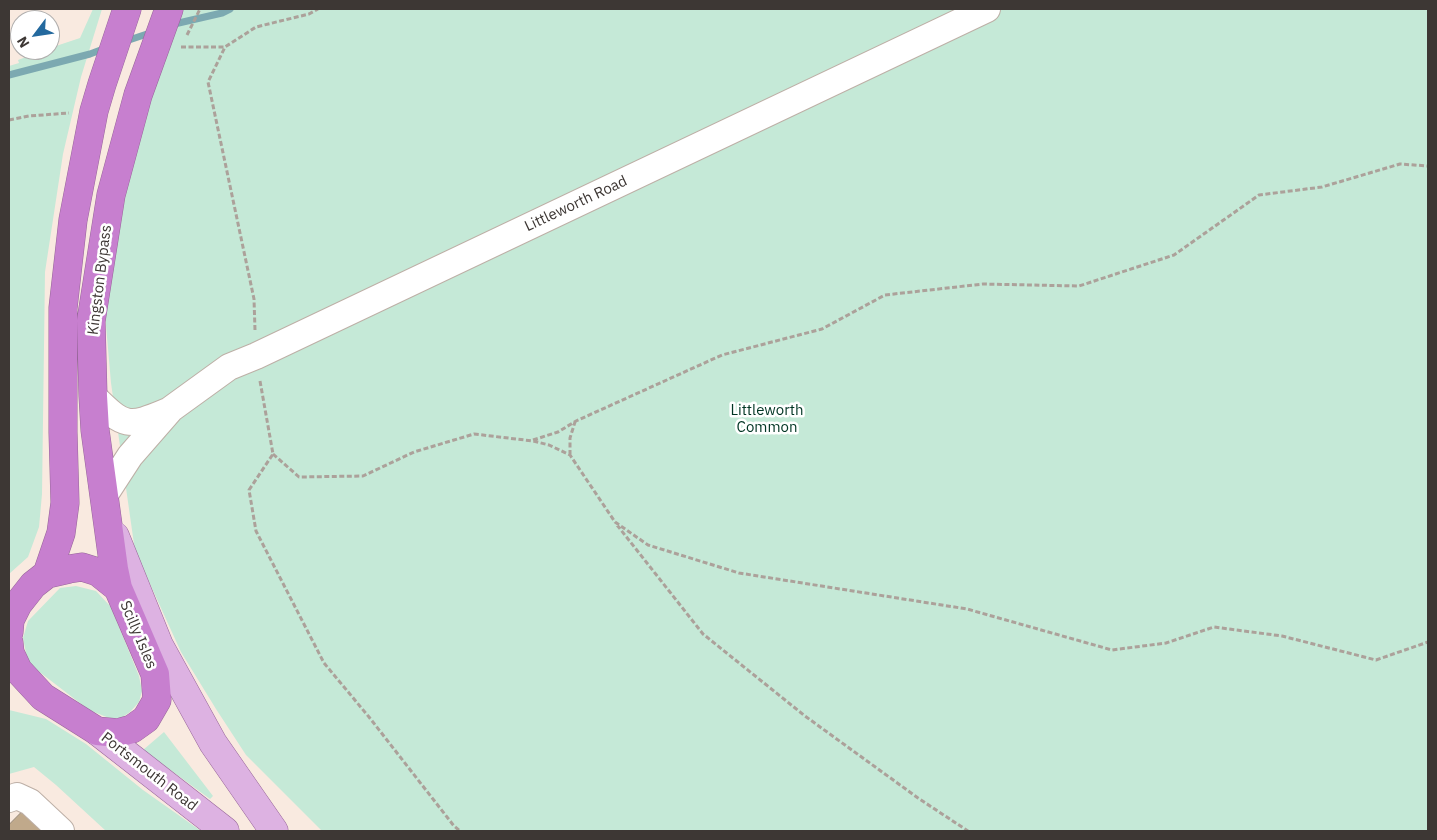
<!DOCTYPE html>
<style>
body{margin:0}
#map{position:relative;width:1437px;height:840px;overflow:hidden;background:#f9eae0;font-family:"IBM Plex Sans",sans-serif}
canvas{display:block}
.frame{position:absolute;inset:0;border:10px solid #3d3734;pointer-events:none}
.north{position:absolute;left:10px;top:10px;width:50px;height:50px;box-sizing:border-box;background:#fff;border:1px solid #b1afae;border-radius:50%;rotate:239deg;font-size:14px;font-weight:700;line-height:20px;text-align:center;color:#3d3734}
.north::after{content:'';display:block;margin:auto;width:18px;height:22px;background:#24699e;clip-path:polygon(50% 0,100% 100%,50% 72%,0 100%)}
</style>
<div id="map">
<canvas width="1437" height="840"></canvas>
<div class="frame"></div>
<div class="north">N</div>
</div>
<script>
const g = document.querySelector('canvas').getContext('2d');
g.lineJoin = 'round';
function paint(path, color) {
  g.fillStyle = color;
  g.fill(path, 'evenodd');
}
function trace(path, color, width, dash) {
  g.strokeStyle = color;
  g.lineWidth = width;
  g.lineCap = dash ? 'butt' : 'round';
  g.setLineDash(dash || []);
  g.stroke(path);
}
function write(font, color, halo, rows, align = 'center') {
  g.font = font + ' "IBM Plex Sans",sans-serif';
  g.lineWidth = 5;
  g.setLineDash([]);
  g.textBaseline = 'middle';
  g.strokeStyle = halo;
  g.fillStyle = color;
  for (const [text, x, y, turn = 0] of rows) {
    g.save();
    g.translate(x, y);
    g.rotate((+turn || 0) * Math.PI / 180);
    g.textAlign = isNaN(turn) ? turn : align;
    if (halo) g.strokeText(text, 0, 0);
    g.fillText(text, 0, 0);
    g.restore();
  }
}
paint(new Path2D(`
 M93,9H102L81,77L63,154L45,272L42,494L39,527L28,557L9,574V66L19,63L18,60L45,50H50V48L80,38Z
 M181,9H1428V831H322L246,755L216,709L181,652L135,551L111,383L105,314L137,128Z
 M76,586L96,591L111,607L139,676L142,691L139,702L130,712L121,718H109L89,710L33,667L27,658L23,638L28,621L60,588Z
 M9,710L46,719L86,744L143,790L201,831H106L56,785L34,767L9,774Z
 M164,732L213,796L210,799L143,750Z`), '#c5e9d7');
trace(new Path2D(`
 M170,25L222,13L230,9
 M123,42L153,32
 M9,75L90,54L106,48`), '#7ca9b1', 7);
const building = new Path2D(`
 M33,801L63,831H9V825Z`);
paint(building, '#c0a98b');
trace(building, '#867661', 1);
const minor = new Path2D(`
 M93,396C124,427 128,428 168,411
 M104,496L130,456L171,409L229,367L256,356L987,9
 M9,799L17,796L30,802L61,831`);
const major = new Path2D(`
 M115,536L159,645L213,743L274,831
 M97,731L225,831`);
const highway = new Path2D(`
 M47,574L61,533L65,503L63,432V308L73,220L94,111L102,84L127,9
 M118,588L114,569L95,430L93,396L91,321L111,195L138,95L169,9
 M9,632L10,620L18,604L33,585L47,574L69,569L82,567L98,572L118,588L155,674L157,700L146,719L132,729L118,733L97,731L43,697L18,670L10,653L9,643`);
trace(minor, '#bdafa6', 28);
trace(major, '#976699', 29);
trace(highway, '#976699', 29);
trace(new Path2D(`
 M187,35L200,9
 M181,47H225
 M9,120L29,116L69,113
 M255,330L254,299L208,82L225,47L256,27L309,14L318,9
 M260,381L273,454L249,490L256,531L324,663L369,717L454,826L460,831
 M533,440L558,432L576,421L722,355L822,329L885,295L983,284L1079,286L1174,255L1259,195L1322,187L1400,164L1428,166
 M273,454L299,477L363,476L414,452L474,434L533,441L549,445L570,455L615,522L648,545L739,573L967,609L1112,650L1166,643L1214,627L1282,636L1376,660L1428,642
 M570,455V438L575,422
 M617,525L703,634L805,716L918,798L968,831`), '#aca19a', 3, [5, 2.5]);
trace(minor, '#fff', 26);
trace(major, '#ddb2e2', 28);
trace(highway, '#c77fcf', 28);
write('15px', '#3d3734', '#fff', [
 ["Littleworth Road",576,204,-25],
 ["Kingston Bypass",100,280,-83],
 ["Scilly Isles",138,635,67],
 ["Portsmouth Road",149,772,38]
]);
write('15px', '#003523', '#fff', [
 ["Littleworth",767,411],
 ["Common",767,428]
]);
</script>
